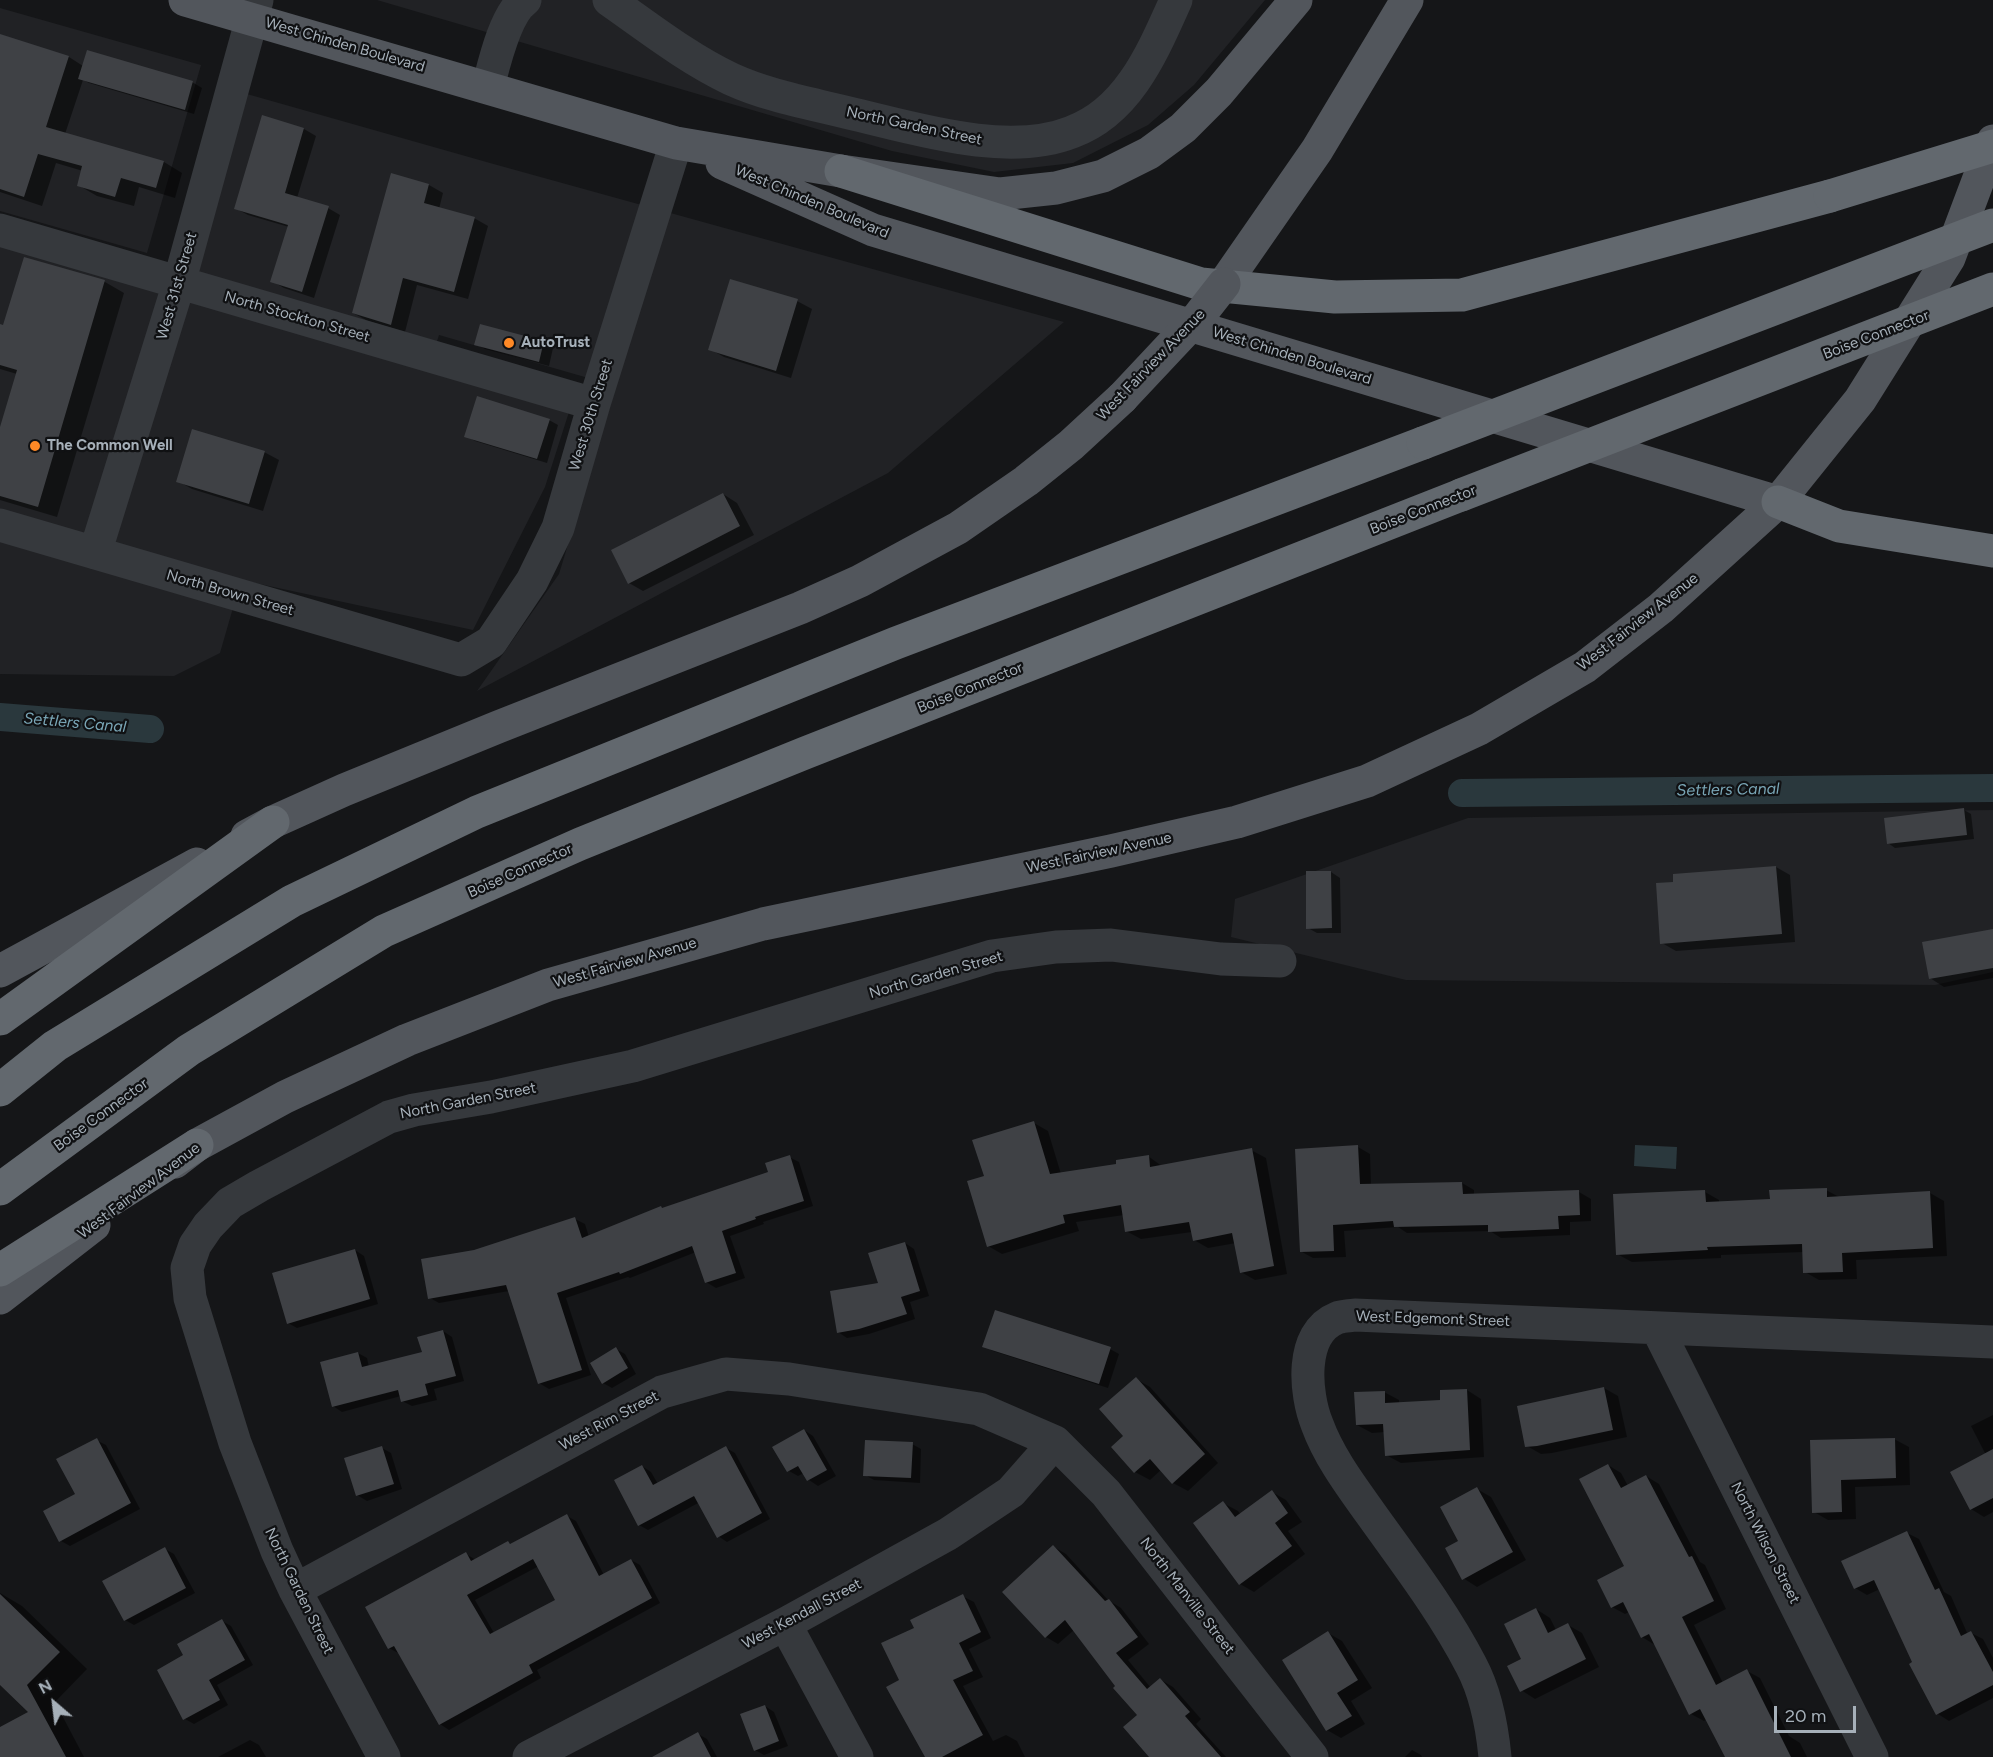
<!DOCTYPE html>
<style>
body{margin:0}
#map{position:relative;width:1993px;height:1757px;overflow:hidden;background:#151618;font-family:Figtree,sans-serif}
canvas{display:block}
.north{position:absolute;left:24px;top:1673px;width:60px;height:60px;-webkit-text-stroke:4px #101113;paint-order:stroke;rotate:332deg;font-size:16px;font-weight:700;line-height:24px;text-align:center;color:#a6b0b9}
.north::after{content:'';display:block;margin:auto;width:21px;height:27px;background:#a6b0b9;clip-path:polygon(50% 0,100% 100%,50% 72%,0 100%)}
.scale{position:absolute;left:1774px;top:1706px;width:82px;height:27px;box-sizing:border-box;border:3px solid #a6b0b9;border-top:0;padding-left:8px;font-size:18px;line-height:21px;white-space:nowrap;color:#a6b0b9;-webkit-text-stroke:4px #101113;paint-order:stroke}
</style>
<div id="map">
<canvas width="1993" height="1757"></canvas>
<div class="north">N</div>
<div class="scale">20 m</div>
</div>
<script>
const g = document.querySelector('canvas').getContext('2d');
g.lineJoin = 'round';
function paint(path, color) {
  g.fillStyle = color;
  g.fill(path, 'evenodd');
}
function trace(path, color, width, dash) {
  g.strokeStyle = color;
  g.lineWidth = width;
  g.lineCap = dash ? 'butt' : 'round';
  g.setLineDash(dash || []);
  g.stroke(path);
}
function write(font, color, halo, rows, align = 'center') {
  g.font = font + ' Figtree,sans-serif';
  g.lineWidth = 4.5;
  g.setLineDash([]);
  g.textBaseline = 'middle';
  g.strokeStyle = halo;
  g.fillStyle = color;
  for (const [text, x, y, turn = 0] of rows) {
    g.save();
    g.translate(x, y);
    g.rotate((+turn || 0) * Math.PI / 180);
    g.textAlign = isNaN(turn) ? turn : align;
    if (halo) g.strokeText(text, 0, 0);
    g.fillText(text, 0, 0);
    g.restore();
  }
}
paint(new Path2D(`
 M377,0H1265L1194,85L1148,125L1073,163L994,172L892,151Z
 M0,8L201,65L147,253L0,211Z
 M247,94L490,163L1064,322L888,473L477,691L559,574L616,386L439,335L429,367L569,412L545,487L473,630L241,580L220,653L174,676L0,674V244L189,295Z
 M1993,810V972L1935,985L1406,980L1231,937L1235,899L1468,818Z`), '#212225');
paint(new Path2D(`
 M1635,1145L1677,1147L1676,1169L1634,1166Z`), '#2a383d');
paint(new Path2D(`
 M0,35L69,57L83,66L192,82L202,88L194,114L89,83L83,80L65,134L164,162L182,173L175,198L139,187L134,206L97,196L78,185L83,171L56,163L42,206L0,192Z
 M263,117L304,129L316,136L297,198L328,208L340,215L314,298L284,288L272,281L289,227L248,215L235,208Z
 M392,175L429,185L443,193L439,209L474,218L488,226L468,299L417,285L405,332L368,321L353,313Z
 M25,258L105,282L124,293L57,517L0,500V432L17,374L0,369V326L4,327Z
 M731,280L797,301L812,309L791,378L724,357L710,349Z
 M481,326L544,343L553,348L549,366L485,349L476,344Z
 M549,420L558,425L547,463L475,441L466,436Z
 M264,452L279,460L263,511L192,489L178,481Z
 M723,494L737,503L754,535L643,591L629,583Z
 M1964,810L1971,814L1974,839L1895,848L1888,843Z
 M1776,867L1790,875L1795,942L1676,951L1662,943Z
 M1331,872L1340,878L1341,933H1317L1308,928Z
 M1993,930V978L1944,987L1930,978Z
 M1034,1123L1048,1131L1061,1174L1118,1165L1148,1156L1163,1167L1251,1150L1266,1158L1287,1274L1255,1280L1241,1272L1236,1243L1208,1248L1194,1240L1192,1232L1141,1239L1126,1231L1124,1215L1076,1222L1079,1231L1002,1254L988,1246L985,1177Z
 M1358,1147L1370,1154L1371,1185L1462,1183L1474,1190V1195L1579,1192L1591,1199V1221L1570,1222V1235L1501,1238L1490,1231L1407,1233L1398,1227L1344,1231L1346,1257L1313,1258L1302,1252Z
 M789,1157L799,1162L813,1206L763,1222L764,1224L730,1236L745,1278L716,1288L706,1282L696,1252L630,1278L628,1277L566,1298L591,1375L549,1389L539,1383L509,1291L439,1303L430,1298L474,1252L575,1219L585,1224L589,1237L770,1173Z
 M1826,1190L1841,1198L1930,1193L1944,1201L1947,1256L1856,1260L1857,1279L1819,1280L1805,1272L1804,1252L1721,1255V1258L1632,1262L1617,1254L1705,1192L1719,1200V1203L1771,1201Z
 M905,1243L914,1249L929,1296L910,1302L915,1319L869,1334L847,1338L838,1332L880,1284Z
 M355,1250L364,1256L378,1304L297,1328L288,1323Z
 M443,1331L452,1337L464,1381L434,1389L437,1400L412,1406L402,1401L401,1396L342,1412L333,1406L358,1353L367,1358L369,1367L423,1353Z
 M984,1346L1110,1349L1119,1354L1108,1388L993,1351Z
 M616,1349L625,1354L636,1374L612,1388L603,1383Z
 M1136,1379L1150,1387L1218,1463L1188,1491L1173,1483L1162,1469L1150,1480L1135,1472L1113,1447L1125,1436Z
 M1604,1388L1618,1396L1627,1437L1552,1453L1541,1454L1527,1446Z
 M1467,1390L1481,1399L1484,1457L1401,1463L1386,1455L1385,1432L1372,1433L1357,1425L1384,1392L1399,1400V1404L1442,1402Z
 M1993,1415V1512L1984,1517L1971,1509L1986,1455L1971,1426Z
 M804,1430L813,1436L836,1476L818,1486L809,1480L804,1473L798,1476L789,1471Z
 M1894,1439L1909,1447L1910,1485L1855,1487L1856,1519L1828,1520L1814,1512L1812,1442Z
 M96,1440L106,1445L140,1509L70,1546L61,1541Z
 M912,1444L921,1449L920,1483L874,1480L865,1475Z
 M382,1448L391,1453L402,1489L367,1501L357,1495Z
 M726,1448L735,1453L770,1519L727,1542L718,1536L700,1502L648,1530L639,1525L642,1466L651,1472L658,1484Z
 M1608,1465L1621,1473L1628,1486L1646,1476L1659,1484L1700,1562L1705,1565L1726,1609L1694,1625L1723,1683L1747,1671L1760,1678L1789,1736L1800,1743L1807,1757H1726L1707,1719L1704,1721L1691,1714L1655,1645L1642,1637L1629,1612L1625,1614L1612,1607L1627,1566Z
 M1477,1489L1491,1497L1526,1560L1477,1587L1463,1578L1460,1541Z
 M1272,1492L1286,1500L1302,1522L1288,1531L1305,1554L1254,1592L1240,1584L1223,1503L1238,1511L1241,1515Z
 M567,1516L576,1521L604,1575L631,1560L640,1565L660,1603L537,1670L541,1678L449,1730L440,1724L398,1653L389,1648L466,1554L476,1560L508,1542L512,1545ZM539,1566L557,1600L494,1633L475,1600Z
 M1907,1533L1919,1539L1944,1592L1951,1596L1968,1635L1971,1633L1983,1639L1993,1658V1698L1949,1721L1938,1714L1880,1589L1867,1595L1855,1588Z
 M1054,1547L1066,1554L1108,1600L1121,1608L1149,1644L1128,1660L1151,1688L1161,1680L1173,1687L1201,1719L1196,1724L1226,1757H1151L1139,1716L1074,1630L1058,1644L1046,1637Z
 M165,1549L174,1554L195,1593L134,1625L125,1620Z
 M0,1593L22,1606L87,1669L55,1702L84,1757H0V1729L30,1713L0,1683Z
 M962,1596L974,1602L991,1638L969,1649L983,1677L963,1686L993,1741L1006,1735L1017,1741L1025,1757H926L901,1681L916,1628Z
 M1536,1609L1550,1618L1556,1630L1568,1625L1582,1633L1599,1667L1535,1699L1521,1690L1523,1659Z
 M222,1621L231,1626L253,1665L217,1685L228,1705L194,1724L185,1719V1656Z
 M1328,1633L1342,1641L1372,1688L1351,1701L1365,1724L1341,1738L1327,1730Z
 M765,1706L774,1712L788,1746L764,1755L755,1750Z
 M698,1734L707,1739L717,1757H655Z
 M250,1740L259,1745L266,1757H218Z
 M1412,1750L1421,1755L1422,1757H1405Z`), '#0007');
trace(new Path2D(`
 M0,717L150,729
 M1462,793L1993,788`), '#2a383d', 28);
paint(new Path2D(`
 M0,34L69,56L46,127L164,161L156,188L121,178L115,197L77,186L82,166L38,154L24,197L0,189Z
 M87,50L193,81L185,110L78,79Z
 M262,115L304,128L285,193L329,206L302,292L270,282L288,225L234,209Z
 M391,173L429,184L424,203L475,217L454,292L403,278L391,325L352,313Z
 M24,257L105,280L38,507L0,496V427L17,370L0,365V324L3,325Z
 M730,279L798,299L776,371L708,350Z
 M480,324L544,341L539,362L474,345Z
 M477,396L550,419L537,459L464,437Z
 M192,429L265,451L249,504L176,482Z
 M723,493L740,526L628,584L611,550Z
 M1964,808L1967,835L1887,844L1884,818Z
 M1776,866L1782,934L1660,944L1656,883L1673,882V874Z
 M1306,871H1331L1332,928L1306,929Z
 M1993,929V968L1929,979L1922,942Z
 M1034,1121L1050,1174L1116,1164V1160L1149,1155L1150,1167L1252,1148L1274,1266L1240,1273L1232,1233L1193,1241L1189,1222L1125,1232L1121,1205L1063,1215L1065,1223L987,1247L967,1181L984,1176L972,1140Z
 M1358,1145L1360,1184L1462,1182L1463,1194L1579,1190L1580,1215L1558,1216L1559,1229L1488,1232V1225L1394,1227L1393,1221L1333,1225L1334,1251L1300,1252L1295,1149Z
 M790,1155L804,1201L755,1217L756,1219L722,1231L736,1273L705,1283L692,1246L620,1274L619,1272L557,1293L582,1370L538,1384L506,1285L428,1299L421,1259L474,1250L575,1217L582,1238L661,1206L662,1208L768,1172L765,1163Z
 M1827,1188V1197L1930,1191L1933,1248L1842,1253L1843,1272L1803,1273L1802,1244L1707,1247L1708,1250L1616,1255L1613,1194L1705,1190L1706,1202L1770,1199L1769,1190Z
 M905,1242L920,1291L901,1297L907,1314L859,1329L837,1333L830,1291L878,1283L868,1253Z
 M355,1249L370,1299L287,1324L272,1273Z
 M995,1310L1111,1347L1099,1384L982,1347Z
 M443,1330L456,1376L425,1384L428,1395L401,1402L398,1390L332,1407L320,1362L358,1352L362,1367L422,1352L417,1337Z
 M616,1347L628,1368L602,1384L590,1363Z
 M1136,1377L1205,1454L1172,1484L1150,1459L1134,1473L1111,1447L1123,1436L1099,1409Z
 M1604,1387L1613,1430L1537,1446L1525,1447L1517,1406Z
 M1467,1389L1470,1450L1385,1456L1383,1424L1356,1425L1354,1392L1385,1391V1403L1440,1400V1390Z
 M804,1429L827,1470L807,1481L798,1466L787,1472L772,1447Z
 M97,1438L131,1503L59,1542L43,1511L75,1494L56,1459Z
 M1895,1438L1896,1478L1841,1480L1842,1512L1812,1513L1810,1440Z
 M865,1440L913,1442L911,1478L863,1476Z
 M382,1446L394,1484L356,1496L344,1458Z
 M726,1446L762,1513L717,1538L694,1496L638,1526L614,1480L642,1465L653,1485Z
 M1993,1449V1498L1970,1510L1950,1472Z
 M1608,1464L1621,1488L1646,1475L1689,1557L1692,1556L1714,1601L1682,1617L1716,1685L1747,1669L1791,1757H1725L1700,1709L1689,1715L1649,1634L1641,1638L1623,1602L1611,1608L1597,1580L1624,1566L1579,1479Z
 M1477,1487L1513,1552L1462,1580L1445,1548L1458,1541L1440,1507Z
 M1272,1490L1288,1513L1275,1523L1292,1546L1239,1585L1193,1523L1223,1501L1235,1517Z
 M567,1514L599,1576L631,1559L652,1598L529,1665L533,1673L439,1725L394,1646L388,1649L365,1607L466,1552L471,1561L508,1541L510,1544ZM533,1559L555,1600L490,1634L467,1595Z
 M1907,1531L1935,1590L1939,1588L1961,1636L1971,1631L1993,1672V1685L1936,1715L1909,1664L1912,1662L1874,1580L1854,1589L1841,1561Z
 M1053,1545L1105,1601L1109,1599L1138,1637L1116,1653L1147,1689L1160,1678L1190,1712L1185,1716L1221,1757H1149L1123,1727L1137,1715L1113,1688L1115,1686L1065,1620L1045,1638L1002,1592Z
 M165,1547L186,1588L124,1621L102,1581Z
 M0,1594L60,1652L27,1685L66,1757H0V1727L28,1712L0,1685Z
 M963,1594L981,1632L959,1643L973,1671L953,1680L983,1735L942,1757H925L886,1687L899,1680L881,1643L914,1628L910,1620Z
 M1536,1608L1548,1633L1568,1623L1586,1659L1520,1692L1507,1666L1521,1659L1504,1624Z
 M222,1619L245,1660L209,1680L220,1700L183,1720L157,1670L183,1655L177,1644Z
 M1328,1631L1358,1680L1337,1693L1352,1716L1326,1731L1282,1660Z
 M765,1705L779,1741L754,1751L740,1714Z
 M698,1732L711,1757H652Z`), '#3f4145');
trace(new Path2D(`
 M609,0C649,28 687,58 731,79C768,96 809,103 849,113C914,128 1007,158 1072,132C1129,111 1153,51 1176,0
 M488,87C494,64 505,14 525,0
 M0,230L594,404
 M0,525L461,660L491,642L532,581L558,528L594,404L676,143
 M95,553L179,283L257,0
 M1657,1328L1872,1757
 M295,1590L662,1392L726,1374L789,1379L979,1409L1055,1442L1106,1493L1312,1757
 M785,1624L857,1757
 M384,1757L295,1590L277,1551L235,1443L190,1298L187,1268L195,1245L208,1226L230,1203L259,1186L389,1117L414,1110L491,1097L633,1066L992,956L1056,947L1111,945L1221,959L1280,961
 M529,1757L785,1624L948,1534L1011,1492L1055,1442
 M1495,1757C1492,1726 1486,1693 1471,1665C1443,1611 1406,1563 1371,1514C1351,1486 1329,1457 1317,1424C1305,1394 1299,1333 1337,1318C1342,1316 1349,1316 1355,1315L1993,1342`), '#36393d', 33);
trace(new Path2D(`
 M185,0L676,143L841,171L1000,194L1056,188L1103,176L1149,153L1183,128L1219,92L1296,0
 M722,163L873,230L1778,502
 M1224,284L1317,150L1407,0
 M247,836L273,822L344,790L498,727L800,608L860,581L958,528L1026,481L1071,445L1122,398
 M0,971L197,864
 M175,1162L197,1145L285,1097L407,1040L548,985L763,924L1111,851L1237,822L1367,781L1479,729L1585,667L1661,608L1778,502L1860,400L1949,258L1993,141
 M0,1298L94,1225`), '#52565c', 33);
trace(new Path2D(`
 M841,171L1201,284L1335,297L1462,295L1830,196
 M1778,502L1839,526L1993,551
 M0,1019L273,822
 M0,1090L55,1046L292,901L477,812L896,643L1423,443
 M0,1189L189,1050L384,931L580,844L805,753L1461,495
 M0,1270L197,1145`), '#62686e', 33);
trace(new Path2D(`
 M1122,398L1199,316L1224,284`), '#52565c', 33);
trace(new Path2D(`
 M1830,196L1993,146
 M1423,443L1993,225
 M1461,495L1993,289`), '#62686e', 33);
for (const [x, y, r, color] of [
 [509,343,6,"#ff8926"],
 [35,446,6,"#ff8926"]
]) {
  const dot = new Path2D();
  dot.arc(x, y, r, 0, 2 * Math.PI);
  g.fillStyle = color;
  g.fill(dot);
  trace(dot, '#101113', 2);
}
write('15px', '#a6b0b9', '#101113', [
 ["West Chinden Boulevard",345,45,16],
 ["North Garden Street",914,126,12],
 ["West Chinden Boulevard",812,202,23],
 ["West 31st Street",177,286,-74],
 ["North Stockton Street",297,317,16],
 ["Boise Connector",1876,335,-21],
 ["West Chinden Boulevard",1292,356,17],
 ["West Fairview Avenue",1151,365,-46],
 ["West 30th Street",591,415,-73],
 ["Boise Connector",1423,510,-21],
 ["North Brown Street",230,593,16],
 ["West Fairview Avenue",1638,622,-38],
 ["Boise Connector",970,688,-22],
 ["West Fairview Avenue",1099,853,-12],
 ["Boise Connector",520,871,-24],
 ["West Fairview Avenue",625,963,-16],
 ["North Garden Street",936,975,-16],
 ["North Garden Street",468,1101,-11],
 ["Boise Connector",101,1115,-36],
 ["West Fairview Avenue",139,1191,-37],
 ["West Edgemont Street",1433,1319,2],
 ["West Rim Street",609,1421,-28],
 ["North Wilson Street",1765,1543,63],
 ["North Garden Street",299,1591,64],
 ["North Manville Street",1187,1596,52],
 ["West Kendall Street",802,1614,-28]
]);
write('bold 15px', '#a6b0b9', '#101113', [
 ["AutoTrust",521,343],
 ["The Common Well",47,446]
], 'left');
write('italic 16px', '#7aa7b7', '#101113', [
 ["Settlers Canal",75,723,5],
 ["Settlers Canal",1728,790,-1]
]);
</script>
